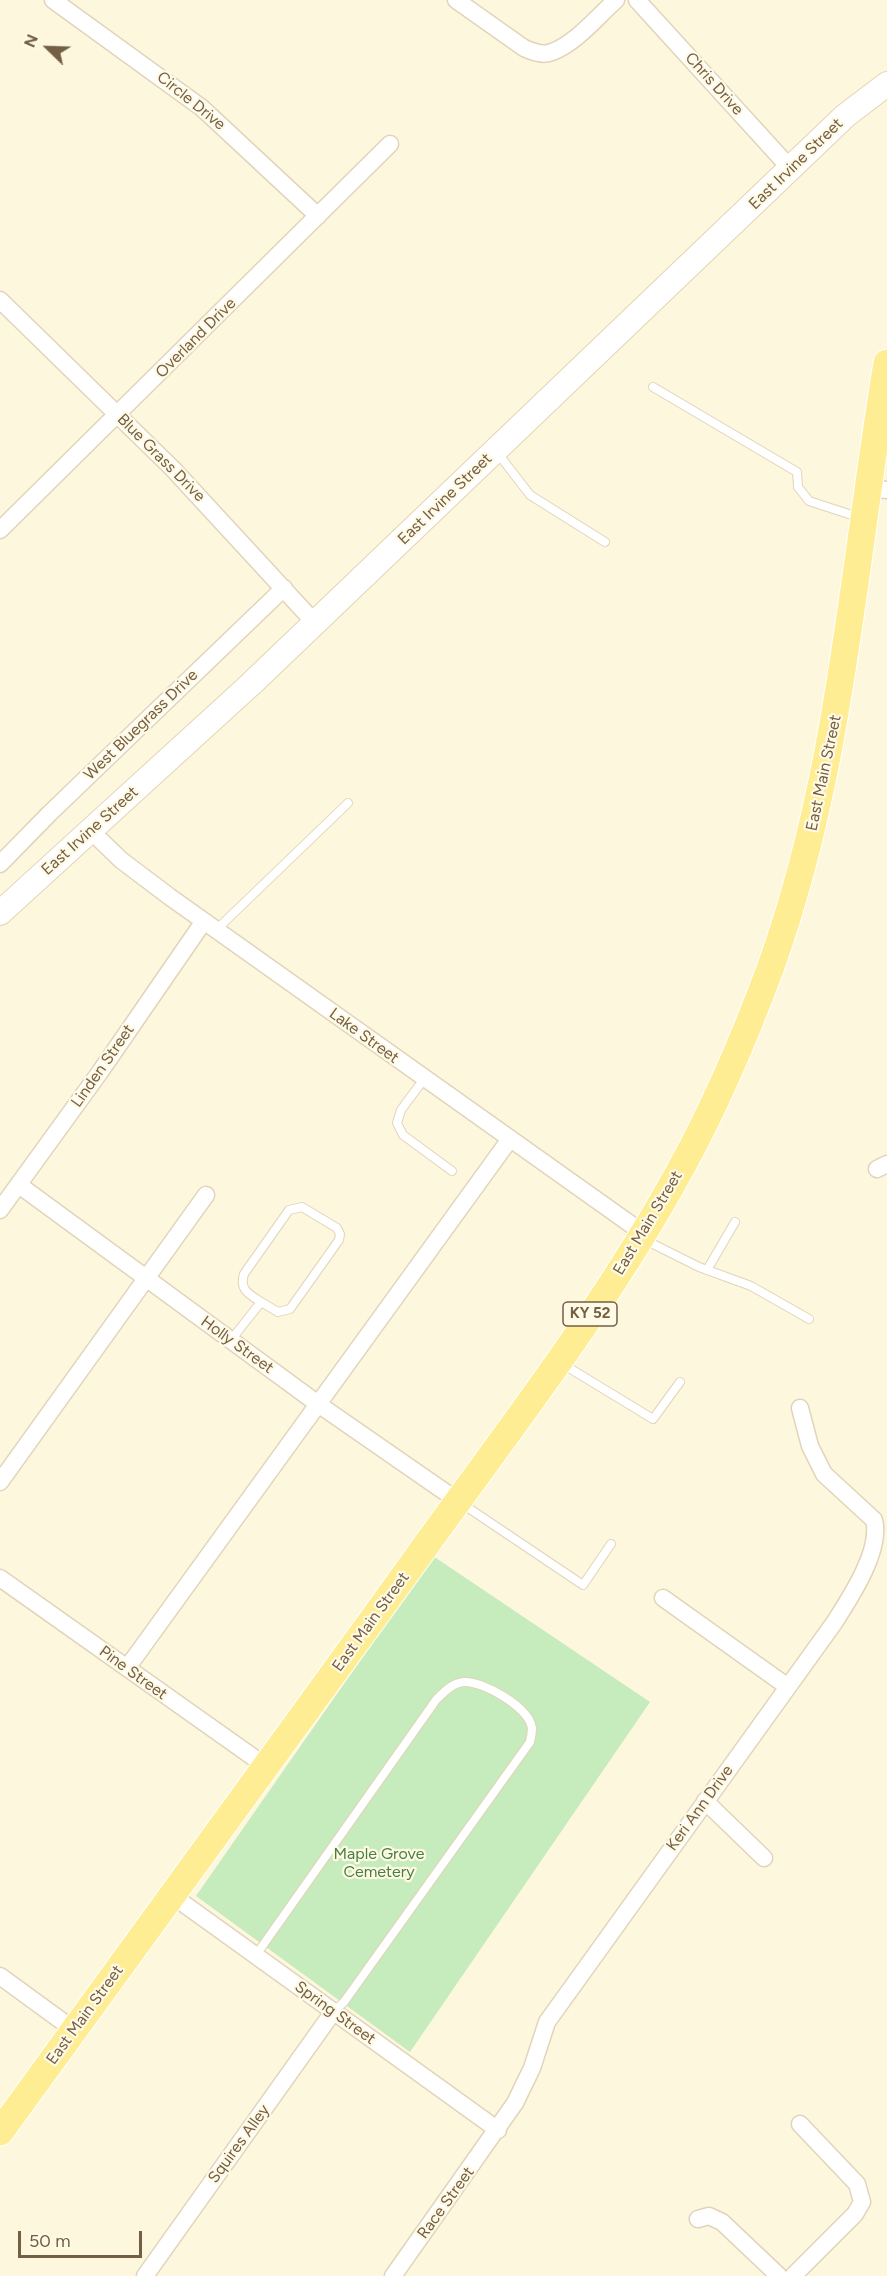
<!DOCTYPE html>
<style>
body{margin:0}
#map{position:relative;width:887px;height:2276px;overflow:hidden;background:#fdf7de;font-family:Figtree,sans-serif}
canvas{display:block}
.north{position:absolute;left:18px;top:18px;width:60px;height:60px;-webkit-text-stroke:4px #fffae5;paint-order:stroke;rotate:293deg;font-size:16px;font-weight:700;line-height:24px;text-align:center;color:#745f45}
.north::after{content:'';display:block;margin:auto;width:21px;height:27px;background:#745f45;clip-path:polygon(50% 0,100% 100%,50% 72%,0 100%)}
.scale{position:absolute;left:18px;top:2231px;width:124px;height:27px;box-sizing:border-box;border:3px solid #745f45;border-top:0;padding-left:8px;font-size:18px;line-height:21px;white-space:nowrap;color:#745f45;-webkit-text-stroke:4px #fffae5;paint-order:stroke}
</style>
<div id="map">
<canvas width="887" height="2276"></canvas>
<div class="north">N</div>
<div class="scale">50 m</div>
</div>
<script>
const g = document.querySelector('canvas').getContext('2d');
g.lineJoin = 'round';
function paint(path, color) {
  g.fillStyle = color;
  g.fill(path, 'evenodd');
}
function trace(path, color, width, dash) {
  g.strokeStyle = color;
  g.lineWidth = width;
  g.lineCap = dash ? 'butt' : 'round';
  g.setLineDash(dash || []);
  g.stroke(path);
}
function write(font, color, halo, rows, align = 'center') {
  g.font = font + ' Figtree,sans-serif';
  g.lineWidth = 4.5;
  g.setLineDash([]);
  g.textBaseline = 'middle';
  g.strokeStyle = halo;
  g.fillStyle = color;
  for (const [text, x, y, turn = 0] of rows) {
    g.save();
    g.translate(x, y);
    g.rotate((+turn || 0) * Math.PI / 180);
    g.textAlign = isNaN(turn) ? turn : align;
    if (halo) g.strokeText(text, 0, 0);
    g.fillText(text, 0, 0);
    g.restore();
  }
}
paint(new Path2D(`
 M433,1556L650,1702L410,2052L196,1896Z`), '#c6ebbd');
const lane = new Path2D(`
 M653,387L797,472L798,487L809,501L861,518
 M496,451L530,495L605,542
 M216,930L348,803
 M424,1079L401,1110L397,1123L403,1135L452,1171
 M643,1239L699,1267L751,1286L809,1319
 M707,1270L735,1222
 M231,1340L261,1302C249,1294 239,1290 244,1274L289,1210L302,1207L337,1228L340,1234L339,1240L290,1309L278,1312L261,1302
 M561,1363L653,1419L680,1382
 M461,1503L583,1585L611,1544
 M256,1955L436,1700C444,1692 452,1683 464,1682C483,1681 529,1707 532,1728C532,1732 531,1738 530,1742L344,2002L333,2012`);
const street = new Path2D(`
 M53,0L202,108L318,216
 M456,0L524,48C533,52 543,56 552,52C576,43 597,17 616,0
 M637,0L790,168
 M0,300L173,469L315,623
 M869,488L887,490
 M0,530L390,144
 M91,831L121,860L170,897L643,1233
 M0,864L50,813L284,588
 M877,1169L887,1164
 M19,1185L318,1404L458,1501
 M0,1210L100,1072L204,921
 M0,1482L206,1195
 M0,1578L267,1767
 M663,1598L788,1687
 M127,1668L510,1139
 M705,1801L764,1858
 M173,1896L498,2130
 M0,1976L74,2030
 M698,2219L709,2216L722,2222L779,2276
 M145,2276L333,2012
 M393,2276L515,2103L532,2068L547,2022L834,1623C850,1598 882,1550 874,1520L824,1474L810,1446L800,1408
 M793,2276L855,2214L862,2202L857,2184L800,2124`);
const secondary = new Path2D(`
 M0,913L251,684L845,116L887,84`);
const primary = new Path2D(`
 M0,2132C142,1935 287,1739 429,1541C515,1422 608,1302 679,1172C715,1107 744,1039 770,969C841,773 853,566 887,363`);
trace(lane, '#e1d4ba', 10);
trace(street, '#e1d4ba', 19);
trace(secondary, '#e4d4b5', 26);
trace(primary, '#fff', 29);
trace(lane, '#fff', 8);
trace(street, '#fff', 16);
trace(secondary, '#fff', 24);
trace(primary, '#ffed93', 27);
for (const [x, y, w] of [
 [590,1314,54]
]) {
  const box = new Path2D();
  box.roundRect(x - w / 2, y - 12, w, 24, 4.5);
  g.fillStyle = '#fffae5';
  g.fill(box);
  trace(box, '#745f45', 1.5);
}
write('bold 15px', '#745f45', null, [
 ["KY 52",590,1314]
]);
write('16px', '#745f45', '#fffae5', [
 ["Chris Drive",714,84,48],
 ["Circle Drive",191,101,39],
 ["East Irvine Street",796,164,-44],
 ["Overland Drive",196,338,-45],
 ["Blue Grass Drive",161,458,45],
 ["East Irvine Street",445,499,-44],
 ["West Bluegrass Drive",141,725,-44],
 ["East Main Street",824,773,-78],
 ["East Irvine Street",90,831,-42],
 ["Lake Street",364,1036,36],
 ["Linden Street",103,1066,-55],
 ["East Main Street",648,1223,-59],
 ["Holly Street",237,1345,36],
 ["East Main Street",371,1622,-54],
 ["Pine Street",133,1673,36],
 ["Keri Ann Drive",700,1808,-54],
 ["Spring Street",335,2013,36],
 ["East Main Street",85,2015,-54],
 ["Squires Alley",239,2144,-54],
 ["Race Street",446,2203,-54]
]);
write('16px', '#458040', '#fffae5', [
 ["Maple Grove",379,1854],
 ["Cemetery",379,1872]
]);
</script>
